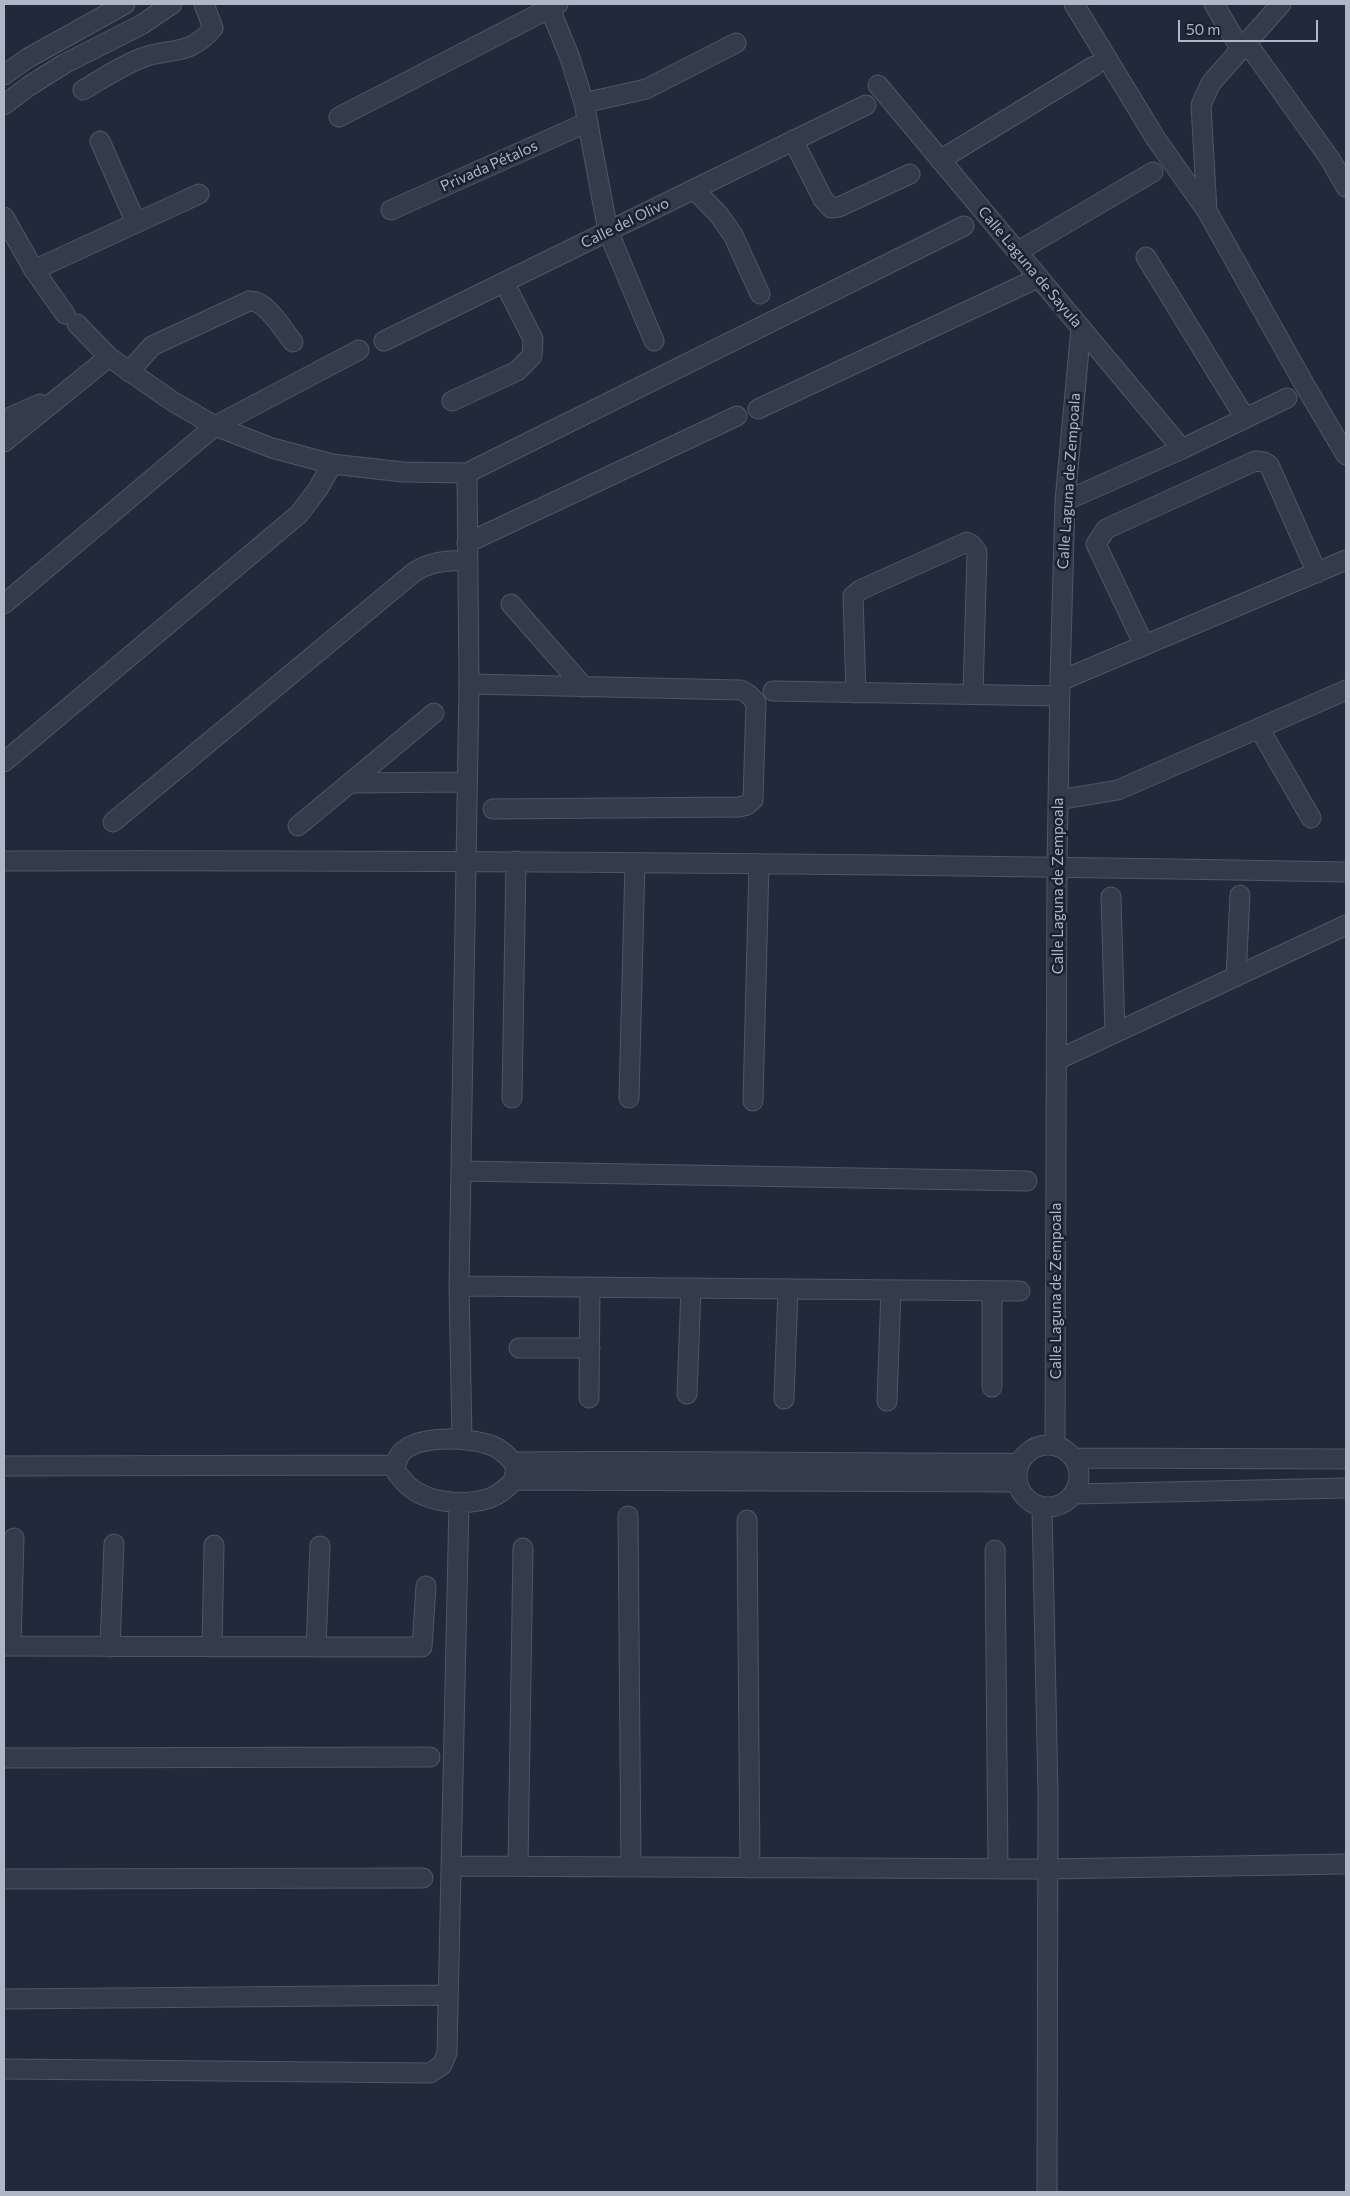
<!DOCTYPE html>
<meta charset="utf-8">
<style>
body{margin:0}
#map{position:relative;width:1350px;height:2196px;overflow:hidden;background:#202a3a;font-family:Commissioner,sans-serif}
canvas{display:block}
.frame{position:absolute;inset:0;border:5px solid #afb7c7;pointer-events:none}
.scale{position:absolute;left:1178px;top:20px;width:140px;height:22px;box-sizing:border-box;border:2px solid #afb7c7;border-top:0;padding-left:6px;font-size:15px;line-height:18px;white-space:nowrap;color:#afb7c7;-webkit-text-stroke:4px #1a212f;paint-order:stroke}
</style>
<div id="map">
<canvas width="1350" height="2196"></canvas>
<div class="frame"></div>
<div class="scale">50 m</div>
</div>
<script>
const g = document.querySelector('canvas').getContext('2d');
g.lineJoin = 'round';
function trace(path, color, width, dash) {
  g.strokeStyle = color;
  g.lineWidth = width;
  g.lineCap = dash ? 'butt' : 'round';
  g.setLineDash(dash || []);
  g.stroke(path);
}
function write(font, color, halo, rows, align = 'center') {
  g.font = font + ' Commissioner,sans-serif';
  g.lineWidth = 5;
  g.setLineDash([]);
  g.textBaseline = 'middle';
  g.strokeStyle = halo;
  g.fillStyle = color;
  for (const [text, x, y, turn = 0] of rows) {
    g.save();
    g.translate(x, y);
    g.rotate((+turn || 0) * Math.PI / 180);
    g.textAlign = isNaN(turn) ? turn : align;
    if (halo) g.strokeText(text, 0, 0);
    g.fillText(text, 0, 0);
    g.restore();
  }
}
const minor = new Path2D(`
 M548,4L570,58L584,103L608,231L654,341
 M1074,4L1156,139L1207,211L1307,389L1346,455
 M1214,4L1241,50
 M1247,43L1330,159L1346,187
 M4,75L28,58L125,4
 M878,85L1182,449
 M83,90C100,80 118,68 137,60C166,46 188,59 213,28L204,4
 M584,103L646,89L736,43
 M4,105L29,86L64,64L141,25L172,4
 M339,117L558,4
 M793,140L823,199L831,208L839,207L910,174
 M100,141L136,223
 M940,160L1094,66
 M694,189L719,215L733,235L760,294
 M391,210L588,122
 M1207,211L1201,105L1211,83L1281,4
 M4,217L34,270L65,314
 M1017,252L1153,172
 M1146,257L1245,418
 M34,270L199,194
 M77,324L109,357L172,401L215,426L272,448L332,464L403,472L467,473L964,226
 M384,341L866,105
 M129,372L152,346L249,301C266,299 283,330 293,342
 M452,401L517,371L532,356L533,339L504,282
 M758,409L1038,278
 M4,420L40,404
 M4,442L109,357
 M1065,501L1182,449L1287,398
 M467,543L737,416
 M4,604L215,426L359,350
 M511,604L584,687
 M1144,645L1096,544L1106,529L1255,461L1264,462L1269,465L1317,573
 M1060,681L1346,560
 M469,684L741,690L748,694L756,702L753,800L747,805L739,807L493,809
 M773,691L1060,696
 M856,693L853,596L860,590L967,542L972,545L977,552L973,694
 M1259,728L1311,818
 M4,762L299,514L318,489L332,464
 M350,783L467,782
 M1058,800L1118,790L1346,690
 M113,822L413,573C430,561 446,561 467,560
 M298,826L434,713
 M4,861C451,860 899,864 1346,872
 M1111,897L1115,1033
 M1236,977L1240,895
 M1057,1060L1346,925
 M512,1098L516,861
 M629,1098L635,863
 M753,1101L759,864
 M461,1171L1027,1181
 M459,1286L1020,1291
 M519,1348H590
 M992,1387V1291
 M687,1394L691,1288
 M589,1398L590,1287
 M784,1399L788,1289
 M887,1401L891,1290
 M462,1438L459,1286L469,684L467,473
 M1017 1476a31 31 0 1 1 62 0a31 31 0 1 1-62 0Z
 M1055,1445L1057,867L1060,681L1065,501L1081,328
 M1075,1458L1346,1459
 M513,1462C682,1460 850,1464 1019,1463
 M4,1466L396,1465
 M514,1480L516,1466C510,1458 503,1450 493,1446C472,1437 398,1431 396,1466C395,1472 398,1475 402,1479C420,1503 463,1507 490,1498C500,1494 507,1488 514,1480L1017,1482
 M1074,1494L1346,1488
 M1042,1507L1048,1793L1047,2192
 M628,1516L631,1867
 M747,1520L750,1868
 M995,1550L998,1869
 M4,1646L422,1647L426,1586
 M11,1646L14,1538
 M110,1647L114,1544
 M212,1647L214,1545
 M316,1647L320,1546
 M4,1758L430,1757
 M451,1866L1046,1869L1346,1864
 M518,1866L523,1548
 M4,1879L423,1878
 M4,1999L448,1995
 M4,2069L430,2073L442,2065L447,2053L459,1502`);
trace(minor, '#4f5765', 21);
trace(minor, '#343c4a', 19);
write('15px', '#afb7c7', '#1a212f', [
 ["Privada Pétalos",489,166,-24],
 ["Calle del Olivo",625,223,-26],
 ["Calle Laguna de Sayula",1030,267,50],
 ["Calle Laguna de Zempoala",1069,481,-86],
 ["Calle Laguna de Zempoala",1058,886,-90],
 ["Calle Laguna de Zempoala",1056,1291,-90]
]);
</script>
